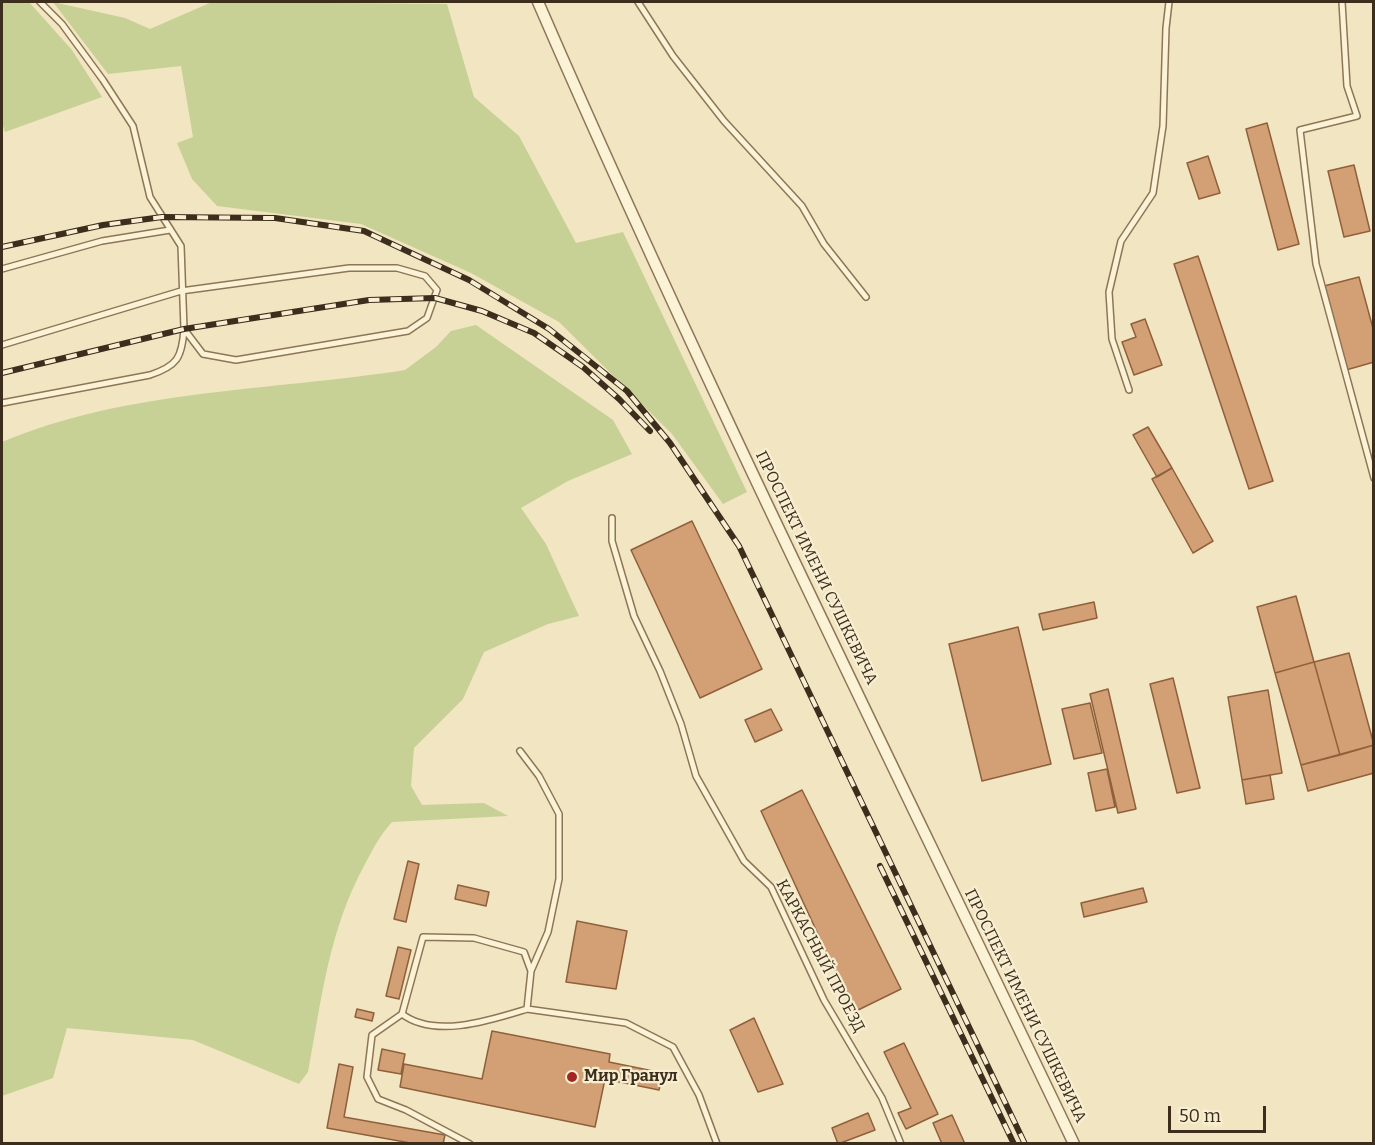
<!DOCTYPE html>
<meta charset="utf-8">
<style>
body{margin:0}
#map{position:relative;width:1375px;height:1145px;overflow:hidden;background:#f2e5c2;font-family:Bitter,serif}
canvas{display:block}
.frame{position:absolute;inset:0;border:3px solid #3c2d1d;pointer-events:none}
.scale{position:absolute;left:1168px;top:1106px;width:98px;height:27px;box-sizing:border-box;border:3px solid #3c2d1d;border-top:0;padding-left:8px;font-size:18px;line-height:21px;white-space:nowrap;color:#3c2d1d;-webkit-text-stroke:4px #f8efd2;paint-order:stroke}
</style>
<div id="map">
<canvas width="1375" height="1145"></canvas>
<div class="frame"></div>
<div class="scale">50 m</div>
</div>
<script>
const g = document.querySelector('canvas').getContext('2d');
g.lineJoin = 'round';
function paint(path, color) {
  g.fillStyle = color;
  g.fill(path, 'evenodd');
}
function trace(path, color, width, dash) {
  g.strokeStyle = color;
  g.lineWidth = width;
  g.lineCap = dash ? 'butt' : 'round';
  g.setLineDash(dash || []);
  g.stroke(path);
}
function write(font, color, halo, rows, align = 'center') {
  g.font = font + ' Bitter,serif';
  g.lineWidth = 4.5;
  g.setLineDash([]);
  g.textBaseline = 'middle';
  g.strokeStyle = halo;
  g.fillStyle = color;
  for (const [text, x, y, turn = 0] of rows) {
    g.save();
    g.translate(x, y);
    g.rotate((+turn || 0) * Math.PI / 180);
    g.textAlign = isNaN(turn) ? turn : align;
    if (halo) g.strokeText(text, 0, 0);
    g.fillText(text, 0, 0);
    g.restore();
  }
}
paint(new Path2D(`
 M2,2H29L72,50L102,97L5,132L2,123Z
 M53,2L125,18L150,29L212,2L447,4L474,97L519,136L576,243L623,232L747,492L723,504L672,434L559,322L471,273L361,224L217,206L192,179L177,143L193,137L181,66L108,74Z
 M476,325L613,420L632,454L568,481L521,508L546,544L579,616L548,624L484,652L463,699L414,748L411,786L422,805L484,803L508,816L392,822C380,835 373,849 365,864C328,932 322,998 308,1072L299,1084L193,1040L67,1028L53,1078L2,1096V442C128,389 271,391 405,370L436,347L451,331Z`), '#c7d195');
const building = new Path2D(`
 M1267,123L1299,244L1278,250L1246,129Z
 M1208,156L1220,193L1199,199L1187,163Z
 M1354,165L1370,231L1344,237L1328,171Z
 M1198,256L1273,481L1249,489L1174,264Z
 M1359,277L1374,332V362L1346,370L1324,286Z
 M1145,319L1162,365L1134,375L1122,342L1136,337L1131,324Z
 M1148,427L1172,468L1157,477L1133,435Z
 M1172,468L1213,541L1193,553L1152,479Z
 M692,521L762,669L700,698L631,550Z
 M1296,596L1314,662L1275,673L1257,607Z
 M1094,602L1097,618L1043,630L1039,614Z
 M1018,627L1051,764L982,781L949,644Z
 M1349,653L1374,745L1340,755L1314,662Z
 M1314,662L1340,755L1301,765L1275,673Z
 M1173,678L1200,788L1177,793L1150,684Z
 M1108,689L1136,809L1118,813L1090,694Z
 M1268,690L1282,773L1242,780L1228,697Z
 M1090,703L1102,753L1074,759L1062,709Z
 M771,709L782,730L755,742L745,720Z
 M1374,745V773L1308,791L1301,765Z
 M1107,769L1115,807L1096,811L1088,773Z
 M1270,775L1274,799L1246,804L1242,780Z
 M802,790L901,989L854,1012L761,811Z
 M408,861L419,864L406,922L394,919Z
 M458,885L489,892L486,906L455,899Z
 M1143,888L1147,902L1084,917L1081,903Z
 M577,921L627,931L616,989L566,982Z
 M398,947L411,950L399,999L386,996Z
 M357,1009L374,1013L372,1021L355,1017Z
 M754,1018L783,1084L758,1092L730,1030Z
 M492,1031L610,1054L609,1062L663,1073L659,1090L605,1079L595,1127L400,1087L404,1064L482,1079Z
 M904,1043L938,1114L906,1129L898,1113L911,1108L884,1052Z
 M382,1049L405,1054L401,1074L378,1070Z
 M339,1064L353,1067L344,1117L445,1135L443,1144H416L327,1128Z
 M868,1113L875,1130L838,1144L832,1128Z
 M952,1115L965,1144H942L933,1123Z`);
paint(building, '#d3a075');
trace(building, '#8f603b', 1.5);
const service = new Path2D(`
 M638,2L673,56L724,121L802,206L824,244L866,297
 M1342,2L1347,86L1357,116L1300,130L1316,264L1374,478
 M2,269L102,241L170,230
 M2,345L181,291L349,268H397L425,276L437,290L427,318L408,331L236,360L203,354L184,329L181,246L150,197L133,126L103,80L62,24L40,2
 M1129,390L1112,339L1109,292L1121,241L1153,193L1163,126L1166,28L1169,2
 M2,403L150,375C177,366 182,358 184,329
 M612,518V541L634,616L660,671L681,724L696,776L744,861L771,887L824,1000L882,1098L901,1144
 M520,751L539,776L559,814V879L548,932L531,971
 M402,1014C435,1039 491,1020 527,1009
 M470,1144L406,1110L378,1099L367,1077L372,1035L402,1014L423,937L474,938L524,952L531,971L527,1009L626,1023L673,1047L699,1095L717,1144`);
const minor = new Path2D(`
 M538,2C705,387 893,764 1074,1144`);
trace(service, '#8d7657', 8);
trace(minor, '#8d7657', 13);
trace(service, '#fcf2d6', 5);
trace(minor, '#fcf2d6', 10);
const rail = new Path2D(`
 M2,247L103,225L162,217L275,218L364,231L469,280L549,329L627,391L670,443L739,546L1025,1144
 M2,373L184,329L369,300L435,298L482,311L534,333L583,367L619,399L650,431
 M880,866L1014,1144`);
trace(rail, '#3c2d1d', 6);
trace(rail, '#f8efd2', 4, [11]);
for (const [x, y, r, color] of [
 [572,1077,6,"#a22622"]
]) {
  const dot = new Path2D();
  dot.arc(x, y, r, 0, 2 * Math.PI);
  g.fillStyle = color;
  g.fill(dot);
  trace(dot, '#f8efd2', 2);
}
write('16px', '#3c2d1d', '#f8efd2', [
 ["ПРОСПЕКТ ИМЕНИ СУШКЕВИЧА",816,568,64],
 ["КАРКАСНЫЙ ПРОЕЗД",820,956,62],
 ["ПРОСПЕКТ ИМЕНИ СУШКЕВИЧА",1025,1006,64]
]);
write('bold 16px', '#3c2d1d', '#f8efd2', [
 ["Мир Гранул",584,1077]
], 'left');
</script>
